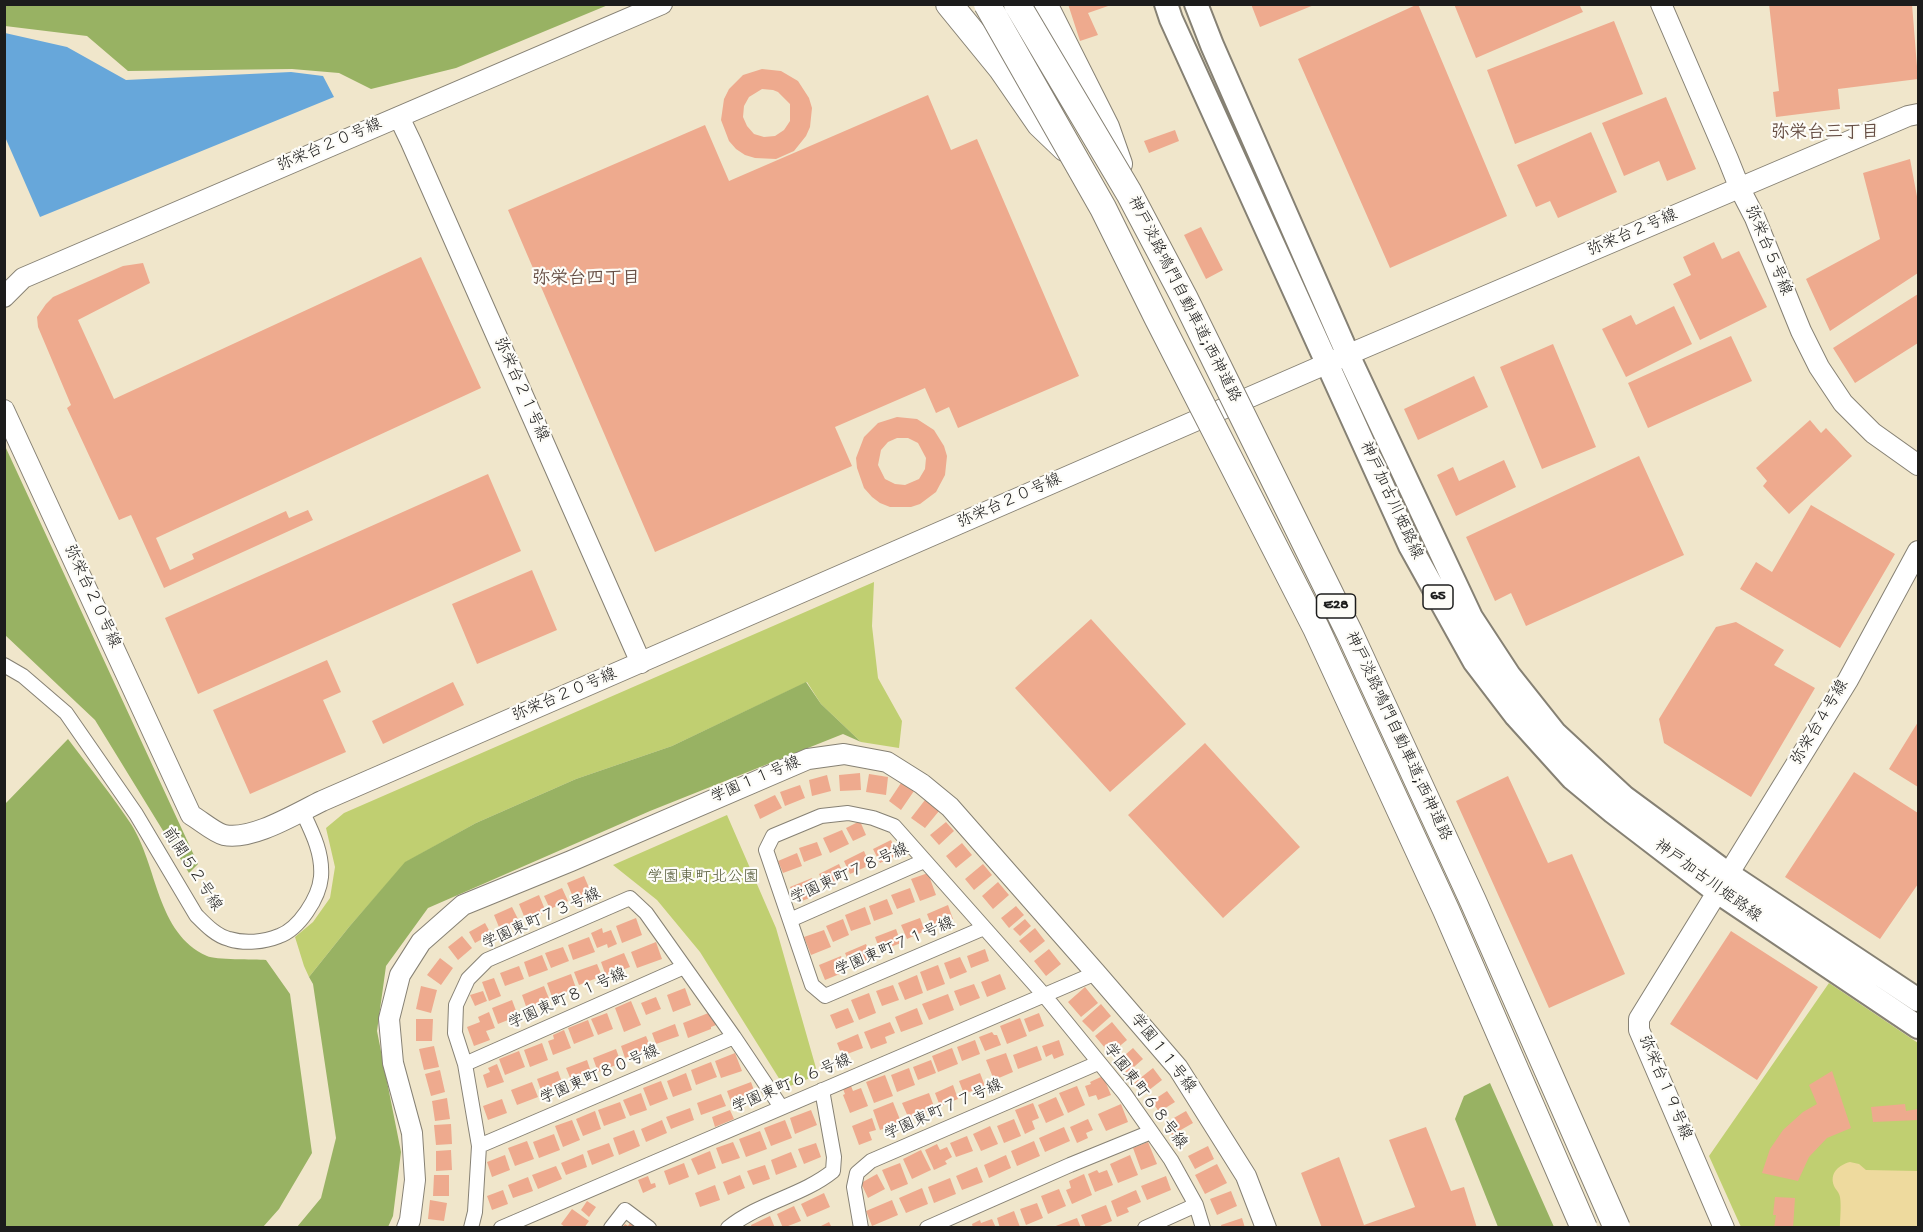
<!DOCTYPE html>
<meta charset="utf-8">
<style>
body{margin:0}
#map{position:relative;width:1923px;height:1232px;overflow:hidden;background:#f0e6cb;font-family:"Gochi Hand",sans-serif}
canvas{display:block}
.frame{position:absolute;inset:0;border:6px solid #1c1c1c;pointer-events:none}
</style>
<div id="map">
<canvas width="1923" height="1232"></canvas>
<div class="frame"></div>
</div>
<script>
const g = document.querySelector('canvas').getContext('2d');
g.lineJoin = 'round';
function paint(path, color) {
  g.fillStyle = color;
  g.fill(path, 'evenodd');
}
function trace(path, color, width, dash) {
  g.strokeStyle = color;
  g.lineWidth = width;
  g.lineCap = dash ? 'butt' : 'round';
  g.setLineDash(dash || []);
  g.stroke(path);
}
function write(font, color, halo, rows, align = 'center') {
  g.font = font + ' "Gochi Hand","Klee One",sans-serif';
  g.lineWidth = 4.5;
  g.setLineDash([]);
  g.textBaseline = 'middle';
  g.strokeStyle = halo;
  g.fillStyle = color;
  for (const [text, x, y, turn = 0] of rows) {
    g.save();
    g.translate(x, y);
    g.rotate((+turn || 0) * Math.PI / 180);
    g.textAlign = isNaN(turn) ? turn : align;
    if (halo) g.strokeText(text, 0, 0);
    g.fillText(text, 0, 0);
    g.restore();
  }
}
paint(new Path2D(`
 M874,582L872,626L878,678L902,721L899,748L861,742L821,704L807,682L672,746L576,779L476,823L406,862L349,927L309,977L304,966L295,937L313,922L330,898L335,867L326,828L344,813Z
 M727,815L776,928L818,1075L785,1088L700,952L657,900L613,865Z
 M1829,983L1918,1043V1227H1741L1709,1156Z`), '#c0cf71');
paint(new Path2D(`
 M5,4H608V5L456,68L371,89L339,73L292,69L128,71L87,36L5,26Z
 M5,446L198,864L189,873L95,720L5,635Z
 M806,682L821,704L861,742L843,734L650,811L428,908L386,966L377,1031L401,1152L393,1216L388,1227H297L321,1198L336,1138L313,984L309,977L349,927L405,862L476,823L576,779L672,746Z
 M68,739C89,767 112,795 131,824C158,866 156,933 207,956C215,960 254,959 266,960L290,994L312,1153L279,1209L263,1227H5V804Z
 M1490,1083L1554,1227H1498L1455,1119L1464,1096Z`), '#98b263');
paint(new Path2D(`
 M1850,1162L1859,1164L1866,1170L1918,1171V1227H1840C1840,1219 1842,1200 1839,1194C1838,1191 1835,1189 1834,1186C1829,1173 1839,1165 1850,1162Z`), '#eeda9e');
paint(new Path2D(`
 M5,33L67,47L126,80L291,72L323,76L334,97L40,217L5,137Z`), '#67a7da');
paint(new Path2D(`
 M1068,4H1111V5L1088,13L1098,35L1080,41Z
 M1251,4H1314V5L1260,27Z
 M1418,4L1507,216L1390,268L1298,59Z
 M1454,4H1579L1583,12L1476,58Z
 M1769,4H1912L1918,79L1838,89L1840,109L1776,117L1773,92L1779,91Z
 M1614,21L1643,94L1515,144L1487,70Z
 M762,69L781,71L798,81L809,98L812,108L810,127L806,136L794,151L776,159L755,158L745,155L736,149L729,141L721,120L724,99L729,89L743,75ZM762,89L773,90L778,92L790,104V121L784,130L775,136L764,137L754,134L747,126L743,117L744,106L749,97Z
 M928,95L951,150L977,139L1079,376L958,428L949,407L936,413L925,388L835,427L852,466L655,552L508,210L705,125L729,181Z
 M1666,97L1696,169L1667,181L1659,161L1624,176L1602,123Z
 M1175,130L1179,141L1149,153L1144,141Z
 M1591,132L1617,192L1558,218L1550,201L1536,207L1517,165Z
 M1910,159L1918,202V273L1830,331L1806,279L1880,239L1863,173Z
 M1201,227L1223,270L1206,279L1184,235Z
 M1714,242L1722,259L1739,251L1767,307L1700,340L1673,284L1691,275L1683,257Z
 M421,257L481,388L156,538L170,570L194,559L192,554L286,511L289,518L308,510L313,520L164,588L131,515L119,520L67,408L71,405L38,327L37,317L46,304L53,297L123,266L143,263L150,283L78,320L114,399Z
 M1918,294V343L1855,383L1833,348Z
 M1674,306L1692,344L1626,377L1602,329L1631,315L1636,325Z
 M1731,336L1752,381L1648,428L1628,383Z
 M1553,344L1596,447L1542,469L1500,367Z
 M1474,376L1488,407L1418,440L1404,409Z
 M897,417L917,419L934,430L944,446L947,456L945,475L936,492L920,504L911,507H890L880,503L872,497L864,488L857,468L856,458L864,437L878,423ZM897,438H908L918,443L926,458L925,469L919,479L905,485L895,484L885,479L878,465L881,450L888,442Z
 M1810,420L1821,433L1826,428L1852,456L1789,514L1763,486L1767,481L1756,468Z
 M1639,456L1684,555L1526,626L1511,593L1495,601L1466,537Z
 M1504,460L1516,487L1456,516L1437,475L1453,467L1459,481Z
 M488,474L521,551L198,694L165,618Z
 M1811,505L1895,554L1840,648L1740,589L1756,562L1772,572Z
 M532,570L557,630L477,664L452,604Z
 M1091,619L1186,724L1110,792L1015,688Z
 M1736,622L1784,650L1774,665L1815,688L1751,797L1664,743L1659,719L1716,627Z
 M327,660L341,692L323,700L346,752L250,794L213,710Z
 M453,682L464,705L383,744L372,721Z
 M1918,722V787L1889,769Z
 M1205,743L1300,847L1223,918L1128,815Z
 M1854,772L1918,813V884L1880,939L1785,877Z
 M860,773L861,790L840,791L839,775Z
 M869,774L888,777L886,795L866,792Z
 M827,775L831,791L812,796L809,780Z
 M1508,776L1548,863L1572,854L1625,974L1549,1008L1456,801Z
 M901,783L914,791L901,810L889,801Z
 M800,785L805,798L785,806L780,792Z
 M775,795L782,808L760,819L754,805Z
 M925,800L939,811L925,828L911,818Z
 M860,821L866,835L853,841L846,828Z
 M946,822L954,831L939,845L930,835Z
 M842,830L849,844L830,853L823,838Z
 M891,840L898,855L880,863L873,849Z
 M817,842L822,855L804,862L799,848Z
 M962,843L972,855L956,868L946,856Z
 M864,851L870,865L850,874L844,861Z
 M797,853L802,866L783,873L778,861Z
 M839,864L845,877L825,886L819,874Z
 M983,864L992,875L974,890L965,879Z
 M928,873L936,895L920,901L911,879Z
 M584,876L593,897L576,904L567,883Z
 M812,878L818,895L796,903L790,887Z
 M998,882L1009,895L993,909L982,896Z
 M562,888L568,901L550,909L544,896Z
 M910,888L915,902L897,909L891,895Z
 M539,895L546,912L526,921L519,904Z
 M887,899L893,914L874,921L869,906Z
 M948,905L953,919L932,927L927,914Z
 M1016,906L1024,915L1009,928L1001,918Z
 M512,907L520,923L501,932L494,915Z
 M865,907L871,924L851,931L845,915Z
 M636,918L642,935L622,943L616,926Z
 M920,918L925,931L907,939L901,925Z
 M843,919L849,935L833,942L826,926Z
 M1025,919L1031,926L1020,936L1013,929Z
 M485,923L491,934L475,943L469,932Z
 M602,928L603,933L611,930L617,944L608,948L607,944L597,948L591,933Z
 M1035,928L1045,941L1030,953L1019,941Z
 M896,929L901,943L880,951L875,937Z
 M824,930L831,947L811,955L804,937Z
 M1731,931L1818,987L1757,1080L1670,1024Z
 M462,936L472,948L458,960L448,947Z
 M589,937L595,952L573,960L568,945Z
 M656,942L662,959L637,968L631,952Z
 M866,944L872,959L851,967L845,953Z
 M563,947L569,961L551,968L545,953Z
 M985,949L989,961L971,968L967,956Z
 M1049,949L1061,964L1046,976L1034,961Z
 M624,953L630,967L606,976L601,962Z
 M542,955L548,970L529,977L524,962Z
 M841,956L847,971L825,980L819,965Z
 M960,957L967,972L950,979L944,963Z
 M440,958L453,968L441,985L427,975Z
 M597,964L602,976L579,985L574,972Z
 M938,965L945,984L927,991L920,972Z
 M519,966L524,979L505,986L500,973Z
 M571,974L576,988L552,997L547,983Z
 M1000,974L1006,989L987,997L981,982Z
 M917,975L923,993L905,1000L898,983Z
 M494,978L501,996L489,1001L482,982Z
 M974,984L980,998L960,1006L954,991Z
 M893,985L899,1000L882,1006L876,991Z
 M421,986L437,990L431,1013L416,1009Z
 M544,986L550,1001L527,1009L522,995Z
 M1085,987L1098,1003L1081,1017L1068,1002Z
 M685,988L691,1005L673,1012L667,995Z
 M483,991L487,1001L475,1006L470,995Z
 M869,993L876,1013L859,1020L851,1000Z
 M948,994L954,1010L929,1020L922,1004Z
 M656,997L661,1009L646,1015L641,1003Z
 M512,1000L518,1016L498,1024L492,1008Z
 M631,1001L641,1025L624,1032L615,1008Z
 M1101,1004L1111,1016L1093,1032L1082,1021Z
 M848,1008L854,1022L836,1029L830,1015Z
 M917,1008L923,1024L901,1032L895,1017Z
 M489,1012L495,1028L486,1031L490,1040L474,1046L467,1027L480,1022L478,1017Z
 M711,1012L716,1025L711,1027V1029L688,1038L683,1023Z
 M607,1013L613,1029L598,1035L591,1019Z
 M1039,1013L1044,1026L1029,1032L1024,1019Z
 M1020,1018L1027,1036L1007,1044L1000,1026Z
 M416,1019H433L432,1041H416Z
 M588,1020L594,1036L574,1044L568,1028Z
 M890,1022L895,1033L885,1037L887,1043L871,1049L864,1032Z
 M1112,1022L1127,1040L1110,1054L1095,1036Z
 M675,1024L679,1036L656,1044L652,1033Z
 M564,1030L571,1048L553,1055L548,1041L554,1039L553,1035Z
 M992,1032L994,1035H997L1001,1045L985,1051L979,1037Z
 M858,1034L863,1048L842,1056L837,1043Z
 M646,1036L651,1048L625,1058L621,1046Z
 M975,1040L980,1054L962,1061L957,1047Z
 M1059,1040L1064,1055L1054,1059L1052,1054L1046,1057L1042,1046Z
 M542,1043L548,1060L530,1067L524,1050Z
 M434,1046L439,1067L424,1070L419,1049Z
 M1037,1046L1042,1060L1018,1069L1013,1055Z
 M952,1048L958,1064L938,1072L932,1056Z
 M1133,1048L1143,1059L1127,1073L1117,1062Z
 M616,1049L621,1063L598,1072L593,1058Z
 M519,1051L525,1067L505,1075L499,1059Z
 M735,1053L742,1071L721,1078L715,1061Z
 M1006,1053L1013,1072L994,1080L986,1060Z
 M587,1060L591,1072L571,1080L566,1068Z
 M931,1060L936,1073L918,1080L913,1067Z
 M711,1062L717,1077L696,1085L691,1070Z
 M497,1064L504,1082L487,1088L483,1075L490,1072L488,1068Z
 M909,1068L915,1085L897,1092L891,1075Z
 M1153,1068L1162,1080L1144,1094L1134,1083Z
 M440,1070L445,1092L431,1096L425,1074Z
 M558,1071L563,1085L542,1093L537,1079Z
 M1832,1071L1851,1128L1827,1138L1809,1157L1798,1181L1762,1173L1770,1149L1783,1130L1803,1112L1817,1104L1809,1085Z
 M686,1073L692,1090L673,1097L667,1081Z
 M980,1073L985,1086L964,1094L959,1081Z
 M885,1075L893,1096L874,1103L866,1082Z
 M1103,1076L1111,1095L1098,1100L1096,1095L1089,1097L1085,1086L1091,1084L1090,1082Z
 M661,1081L668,1099L650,1106L643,1088Z
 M532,1082L538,1097L517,1105L511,1090Z
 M751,1082L755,1093L731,1102L727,1091Z
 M953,1085L958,1099L940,1106L935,1093Z
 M851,1086L853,1091L861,1088L868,1106L850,1113L843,1095L845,1094L843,1089Z
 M1077,1086L1085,1105L1068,1113L1059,1093Z
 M1167,1091L1175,1102L1159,1112L1152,1101Z
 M641,1093L647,1110L630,1116L623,1100Z
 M929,1093L935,1109L909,1119L902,1103Z
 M721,1094L726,1106L701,1115L697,1103Z
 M1056,1097L1064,1115L1046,1123L1038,1105Z
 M447,1098L450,1119L435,1121L432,1101Z
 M502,1099L507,1113L488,1120L483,1106Z
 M620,1102L626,1118L604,1126L598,1110Z
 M893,1102L901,1122L880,1130L873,1110Z
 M1033,1103L1039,1118L1032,1121L1035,1129L1025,1134L1015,1110Z
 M1121,1104L1128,1122L1106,1131L1098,1114Z
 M1905,1104L1906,1111L1918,1109V1120L1873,1122L1871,1107Z
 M690,1108L694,1120L671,1129L666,1117Z
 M730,1110L734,1119L715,1127L712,1117Z
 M811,1110L817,1125L795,1134L790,1118Z
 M595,1111L601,1129L583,1136L576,1119Z
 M1186,1111L1193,1123L1172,1135L1165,1123Z
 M872,1118L876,1130L869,1132L872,1140L859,1145L852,1126Z
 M1014,1119L1021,1136L1004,1143L997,1126Z
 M1088,1119L1093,1130L1086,1133L1088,1138L1077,1143L1070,1127Z
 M572,1120L580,1140L563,1147L555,1126Z
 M662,1120L667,1133L646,1142L641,1129Z
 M785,1120L792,1138L771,1146L764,1128Z
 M451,1124L452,1144L436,1145L434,1125Z
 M990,1126L998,1144L981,1151L973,1134Z
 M1064,1127L1070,1141L1045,1152L1039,1138Z
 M1426,1127L1451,1191L1464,1187L1477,1228H1322L1301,1173L1339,1157L1364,1225L1415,1207L1389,1140Z
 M634,1130L640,1146L619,1155L613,1138Z
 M760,1131L767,1149L746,1157L739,1139Z
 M554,1134L560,1150L539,1158L533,1142Z
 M967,1136L973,1151L956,1157L950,1143Z
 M527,1141L534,1159L515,1166L508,1148Z
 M1034,1141L1040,1156L1017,1166L1011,1151Z
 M733,1142L740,1158L722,1164L716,1148Z
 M1148,1142L1157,1164L1141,1170L1133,1148Z
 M609,1143L614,1156L592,1165L587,1151Z
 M816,1143L821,1157L804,1164L798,1149Z
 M937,1144L940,1150L947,1147L952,1157L945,1161L947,1164L934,1170L925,1150Z
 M1208,1146L1214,1159L1195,1169L1188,1156Z
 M451,1150L452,1170L436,1171V1151Z
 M921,1150L931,1170L912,1179L903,1159Z
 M710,1151L716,1168L698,1175L691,1159Z
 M791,1152L797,1167L776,1175L771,1160Z
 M583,1154L587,1167L566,1175L561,1163Z
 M505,1155L510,1170L492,1177L487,1162Z
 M1006,1155L1011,1168L989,1178L984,1165Z
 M1130,1155L1138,1175L1118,1183L1110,1164Z
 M684,1163L689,1177L669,1185L664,1171Z
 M900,1163L908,1184L891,1191L882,1170Z
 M1217,1164L1227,1183L1205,1194L1195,1175Z
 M765,1165L770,1179L753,1185L747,1171Z
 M556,1166L562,1179L538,1189L532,1175Z
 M977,1167L983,1182L962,1190L956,1176Z
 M1097,1170L1099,1173L1107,1170L1113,1185L1095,1192L1088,1174Z
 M877,1174L885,1189L868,1198L861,1183Z
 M1084,1174L1092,1195L1072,1204L1066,1190L1071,1188L1069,1181Z
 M434,1175H449V1196H433Z
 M740,1175L745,1188L728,1195L723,1182Z
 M648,1176L651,1184L655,1183L656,1187L643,1193L638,1180Z
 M1166,1176L1171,1190L1147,1200L1141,1186Z
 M528,1177L533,1191L513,1198L508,1185Z
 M950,1178L956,1194L934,1203L928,1187Z
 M715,1185L720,1200L700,1207L695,1193Z
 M922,1188L928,1204L906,1213L899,1198Z
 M1059,1189L1066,1206L1048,1214L1041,1196Z
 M503,1190L508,1204L492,1210L487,1196Z
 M1136,1190L1141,1202L1127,1208L1129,1212L1117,1217L1111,1201Z
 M1231,1191L1237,1206L1217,1215L1210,1199Z
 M824,1193L830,1207L807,1217L801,1204Z
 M1775,1197L1795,1198L1793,1228H1774L1776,1215H1773Z
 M430,1200L447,1203L444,1221L428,1219Z
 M892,1200L898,1215L872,1226L866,1211Z
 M587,1201L596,1207L589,1217L581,1210Z
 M1037,1203L1043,1218L1026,1225L1020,1209Z
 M1106,1205L1112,1221L1095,1228H1086L1081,1215Z
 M794,1206L801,1221L783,1228L777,1214Z
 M572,1209L589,1221L584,1228H566L561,1224Z
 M1014,1211L1020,1227L1000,1228L997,1218Z
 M770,1216L775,1228H752L751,1225Z
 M1077,1218L1081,1228H1053V1227Z
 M1242,1218L1245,1228H1222L1221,1225Z
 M992,1219L996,1228H973L972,1224L980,1220L981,1223Z
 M631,1221L640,1228H622L625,1224L628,1226Z
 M829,1222L832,1228H817Z`), '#eeaa8e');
const street = new Path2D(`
 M4,665L23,676L66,713L136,814L196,915C205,924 216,936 229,939C245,944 264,942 279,936C299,929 319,898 321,877C323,853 312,832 302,811
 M790,920L924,861
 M984,928L825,996L812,985L766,850L773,836L821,816L848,813L873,818L894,826L1044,995L1124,1093L1171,1160L1196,1205L1203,1228
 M465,1064L684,967
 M479,1146L734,1037
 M471,1228L475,1212L479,1146L465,1064L455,1033L456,1005L468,979L487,960L630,898L646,913L734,1037L781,1107
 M501,1228L1096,973
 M611,1228L625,1210L649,1228
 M728,1228C760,1202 802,1196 833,1171L834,1157L822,1090
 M861,1228L854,1187L857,1173L871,1161L1098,1063
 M927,1228L1070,1165L1151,1132
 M1145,1228L1196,1205`);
const secondary = new Path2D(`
 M1661,4L1728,159L1740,189L1755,218L1801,331L1819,367L1843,403L1873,433L1918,465
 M399,117L411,142L641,663
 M4,297L23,278L662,4
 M4,410L191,815C200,820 215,833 224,835C252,841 297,813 322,801L1326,364L1908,116L1918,114
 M407,1228L410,1220L415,1180L412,1133L393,1063L389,1019L400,975L421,942L463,905L571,861L808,759L844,754L887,762L922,784L950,807L1096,973L1178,1068L1246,1176L1266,1228
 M1724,1228L1639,1030V1019L1848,680L1918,551`);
const primary = new Path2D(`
 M1166,4L1171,19L1410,546L1474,661L1516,716L1572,778L1613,812L1716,891L1918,1027
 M1196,4L1212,45L1348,355L1471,617L1509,675L1555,733L1624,797L1727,873L1918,1000`);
const highway = new Path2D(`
 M949,4L1002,69L1040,124L1065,148
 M1044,4L1106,127L1119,164`);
trace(street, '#868174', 16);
trace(secondary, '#868174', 22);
trace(primary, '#868174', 26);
trace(highway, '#868174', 28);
trace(street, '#fff', 14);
trace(secondary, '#fff', 20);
trace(primary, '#fff', 22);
trace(highway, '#fff', 26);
const highwayBridge = new Path2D(`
 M987,4L1103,208L1157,317L1316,628L1446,910L1584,1228
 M1017,4L1129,193L1184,297L1350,634L1473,901L1617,1228`);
trace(highwayBridge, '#868174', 28, []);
trace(highwayBridge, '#fff', 26);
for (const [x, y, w] of [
 [1438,597,30],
 [1336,606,39]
]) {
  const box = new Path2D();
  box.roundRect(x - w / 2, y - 12, w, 24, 4.5);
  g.fillStyle = '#fdfcf7';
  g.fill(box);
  trace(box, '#1c1c1c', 1.5);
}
write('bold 15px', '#1c1c1c', null, [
 ["65",1438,597],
 ["E28",1336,606]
]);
write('16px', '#1c1c1c', '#fdfcf7', [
 ["弥栄台２０号線",330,146,-23],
 ["弥栄台２号線",1633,234,-23],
 ["弥栄台５号線",1767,251,67],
 ["神戸淡路鳴門自動車道;西神道路",1183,300,63],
 ["弥栄台２１号線",520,390,66],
 ["神戸加古川姫路線",1390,501,65],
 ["弥栄台２０号線",1010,502,-24],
 ["弥栄台２０号線",91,597,65],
 ["弥栄台２０号線",565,696,-23],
 ["弥栄台４号線",1821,723,-59],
 ["神戸淡路鳴門自動車道;西神道路",1397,737,65],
 ["学園１１号線",756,781,-23],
 ["前開５２号線",191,870,57],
 ["学園東町７８号線",850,875,-24],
 ["神戸加古川姫路線",1707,882,36],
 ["学園東町７３号線",542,920,-24],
 ["学園東町７１号線",895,948,-23],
 ["学園東町８１号線",568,1000,-24],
 ["学園１１号線",1162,1054,52],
 ["学園東町８０号線",600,1076,-23],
 ["学園東町６６号線",792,1085,-23],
 ["弥栄台１９号線",1664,1088,67],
 ["学園東町６８号線",1144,1097,53],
 ["学園東町７７号線",944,1111,-24]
]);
write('16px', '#555b3a', '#fdfcf7', [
 ["学園東町北公園",703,879]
]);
write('bold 18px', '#664e44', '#fdfcf7', [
 ["弥栄台三丁目",1825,134],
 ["弥栄台四丁目",586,280]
]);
</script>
